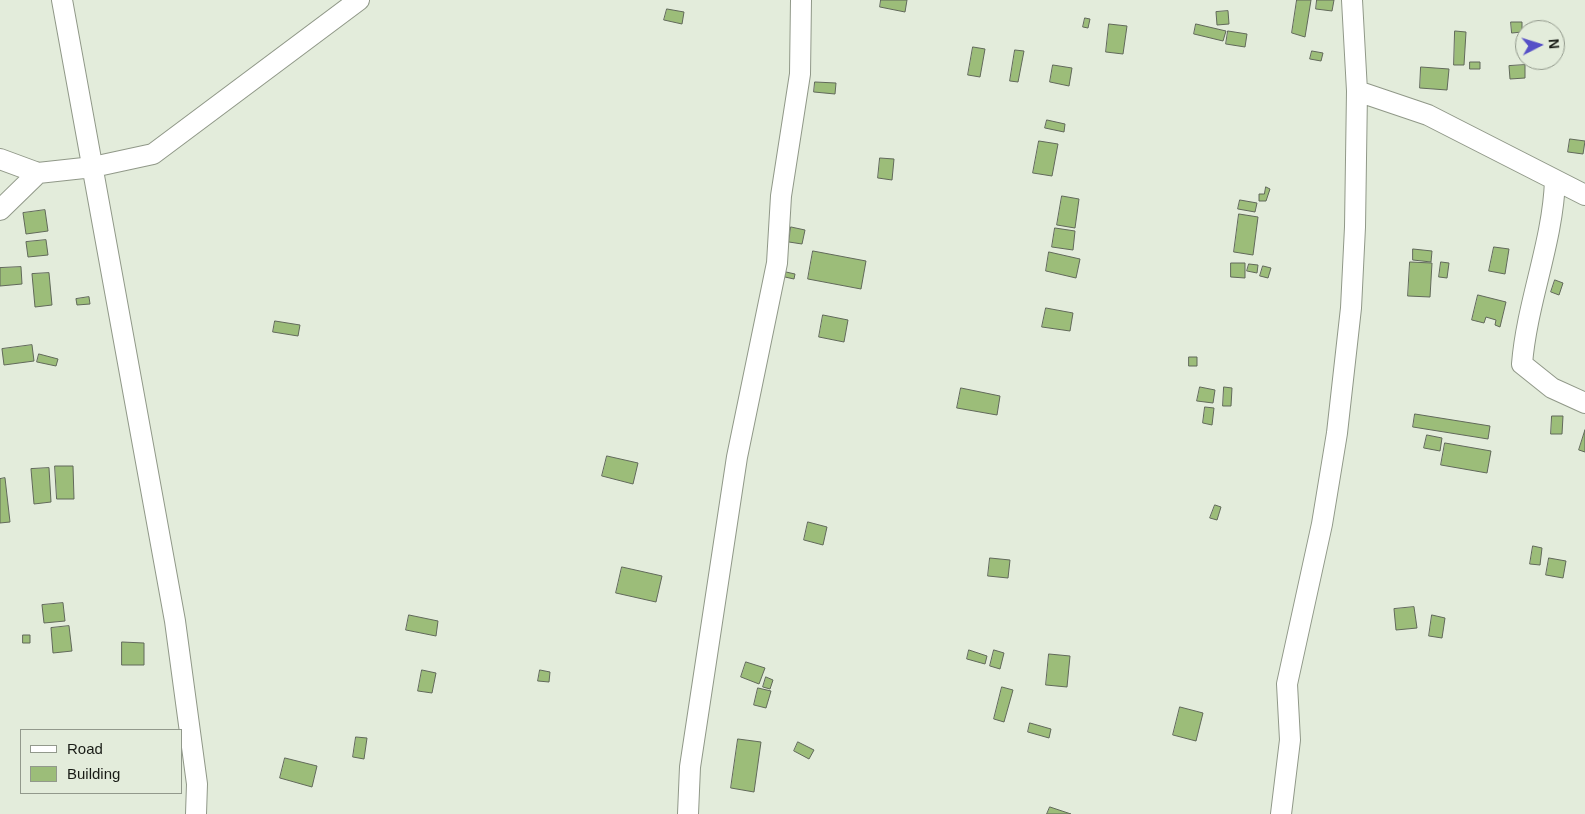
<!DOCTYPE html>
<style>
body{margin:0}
#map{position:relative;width:1585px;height:814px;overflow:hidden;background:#e3ecdb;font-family:Helvetica,sans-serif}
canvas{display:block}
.legend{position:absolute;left:20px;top:729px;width:162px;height:65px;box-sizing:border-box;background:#e3ecdb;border:1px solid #92998c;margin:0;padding:6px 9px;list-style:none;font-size:15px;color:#191c16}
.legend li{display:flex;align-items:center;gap:10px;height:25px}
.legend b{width:25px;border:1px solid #92998c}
.north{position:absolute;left:1515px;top:20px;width:50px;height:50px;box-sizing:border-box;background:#e3ecdb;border:1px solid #92998c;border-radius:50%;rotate:85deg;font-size:14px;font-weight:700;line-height:20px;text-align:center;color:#191c16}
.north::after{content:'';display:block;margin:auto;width:18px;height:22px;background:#5650c7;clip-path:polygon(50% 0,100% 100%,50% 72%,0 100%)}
</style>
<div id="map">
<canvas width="1585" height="814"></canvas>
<ul class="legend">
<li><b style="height:6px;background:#fff"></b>Road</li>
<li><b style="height:14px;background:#9cbd79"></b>Building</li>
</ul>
<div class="north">N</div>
</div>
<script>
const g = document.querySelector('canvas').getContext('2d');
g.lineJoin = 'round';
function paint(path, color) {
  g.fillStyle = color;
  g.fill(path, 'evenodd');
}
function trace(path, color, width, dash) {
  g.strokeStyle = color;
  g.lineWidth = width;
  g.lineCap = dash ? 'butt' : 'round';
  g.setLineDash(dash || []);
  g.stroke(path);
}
const building = new Path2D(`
 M881,0H907L905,12L880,7Z
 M1297,0H1311L1305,37L1292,33Z
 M1317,0H1334L1332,11L1316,9Z
 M667,9L684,12L682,24L664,20Z
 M1228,11L1229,24L1217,25L1216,12Z
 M1085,18L1090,19L1088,28L1083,27Z
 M1511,22H1522V32L1512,33Z
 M1109,24L1127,26L1123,54L1106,52Z
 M1196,24L1226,31L1223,41L1194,34Z
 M1228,31L1247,34L1245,47L1226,44Z
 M1455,31L1466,32L1464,65H1454Z
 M973,47L985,49L980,77L968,75Z
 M1015,50L1024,51L1018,82L1010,81Z
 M1312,51L1323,53L1321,61L1310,59Z
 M1470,62H1480V69H1470Z
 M1053,65L1072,68L1069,86L1050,82Z
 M1525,65V78L1510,79L1509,66Z
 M1421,67L1449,69L1447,90L1420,88Z
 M815,82L836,83L835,94L814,92Z
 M1047,120L1065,124L1064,132L1045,128Z
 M1570,139L1585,141L1583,154L1568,152Z
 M1039,141L1058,144L1052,176L1033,173Z
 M880,158L894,159L892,180L878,178Z
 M1266,187L1270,189L1266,201H1259V194H1264Z
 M1062,196L1079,199L1075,228L1057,225Z
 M1240,200L1257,203L1255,212L1238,209Z
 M45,210L48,231L26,234L23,213Z
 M1239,214L1258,217L1253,255L1234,252Z
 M791,227L805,230L802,244L789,242Z
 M1055,228L1075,231L1073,250L1052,247Z
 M46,240L48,255L28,257L26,242Z
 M1494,247L1509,249L1505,274L1489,271Z
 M1413,249L1432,251L1431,262L1413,260Z
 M813,251L866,261L861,289L808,279Z
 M1049,252L1080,259L1076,278L1046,271Z
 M1410,262L1432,263L1430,297L1408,296Z
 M1441,262L1449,263L1447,278L1439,277Z
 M1231,263H1245V278L1231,277Z
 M1249,264L1258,265L1257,273L1247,271Z
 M1263,266L1271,268L1268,278L1260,276Z
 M21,267L22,284L0,286V268Z
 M786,272L795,274L794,279L785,277Z
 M49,273L52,305L35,307L32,274Z
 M1555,280L1563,283L1559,295L1551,292Z
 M1478,295L1506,302L1500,327L1495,325L1496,320L1486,317L1484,323L1472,320Z
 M89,297L90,304L77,305L76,299Z
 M1046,308L1073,313L1070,331L1042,327Z
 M823,315L848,320L844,342L819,337Z
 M275,321L300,325L298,336L273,332Z
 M32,345L34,361L4,365L2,349Z
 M39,354L58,359L56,366L37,362Z
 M1189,357H1197V366H1189Z
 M1200,387L1215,390L1213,403L1197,401Z
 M1224,387L1232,388L1231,406H1223Z
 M961,388L1000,396L997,415L957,408Z
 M1205,407L1214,408L1212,425L1203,423Z
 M1415,414L1490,426L1488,439L1413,427Z
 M1552,416H1563L1562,434H1551Z
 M1585,430V452L1579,450Z
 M1427,435L1442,438L1440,451L1424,448Z
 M1445,443L1491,451L1487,473L1441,465Z
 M607,456L638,463L633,484L602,476Z
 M55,466H73L74,499H57Z
 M49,468L51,502L34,504L31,469Z
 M5,478L10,522L0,523V479Z
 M1215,505L1221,507L1217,520L1210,518Z
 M808,522L827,527L823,545L804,540Z
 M1533,546L1542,548L1540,565L1530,564Z
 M990,558L1010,560L1008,578L988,576Z
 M1549,558L1566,561L1563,578L1546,575Z
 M622,567L662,576L656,602L616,593Z
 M63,603L65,621L44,623L42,605Z
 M1414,607L1417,628L1396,630L1394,609Z
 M409,615L438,621L436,636L406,630Z
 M1432,615L1445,618L1442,638L1429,636Z
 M69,626L72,651L53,653L51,628Z
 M23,635H30V643H23Z
 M122,642L144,643V665H122Z
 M969,650L987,656L985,664L967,659Z
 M994,650L1004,653L1000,669L990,666Z
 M1049,654L1070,656L1067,687L1046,685Z
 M746,662L765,668L759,684L741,677Z
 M422,670L436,673L432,693L418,691Z
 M540,670L550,672L549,682L538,681Z
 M766,677L773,680L770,689L763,687Z
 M1002,687L1013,690L1004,722L994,719Z
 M758,688L771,691L766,708L754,705Z
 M1180,707L1203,713L1196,741L1173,735Z
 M1030,723L1051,729L1049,738L1028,732Z
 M356,737L367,738L364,759L353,757Z
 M738,739L761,742L754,792L731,788Z
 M798,742L814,750L809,759L794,751Z
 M285,758L317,766L312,787L280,778Z
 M1050,807L1071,814H1047Z`);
paint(building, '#9cbd79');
trace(building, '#61695a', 1);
const minor = new Path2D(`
 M62,0L175,621L197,784L196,814
 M1357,91L1428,115L1585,195
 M0,159L38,173L93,167L153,154L359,0
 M1555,180C1553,242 1527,302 1522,364L1552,388L1585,403
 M0,210L38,173
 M688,814L690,767L737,457L777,263L781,196L800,74L801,0
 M1281,814L1290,740L1287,684L1322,524L1337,433L1351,308L1355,227L1357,91L1352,0`);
trace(minor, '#909888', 22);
trace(minor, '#fff', 20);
</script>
